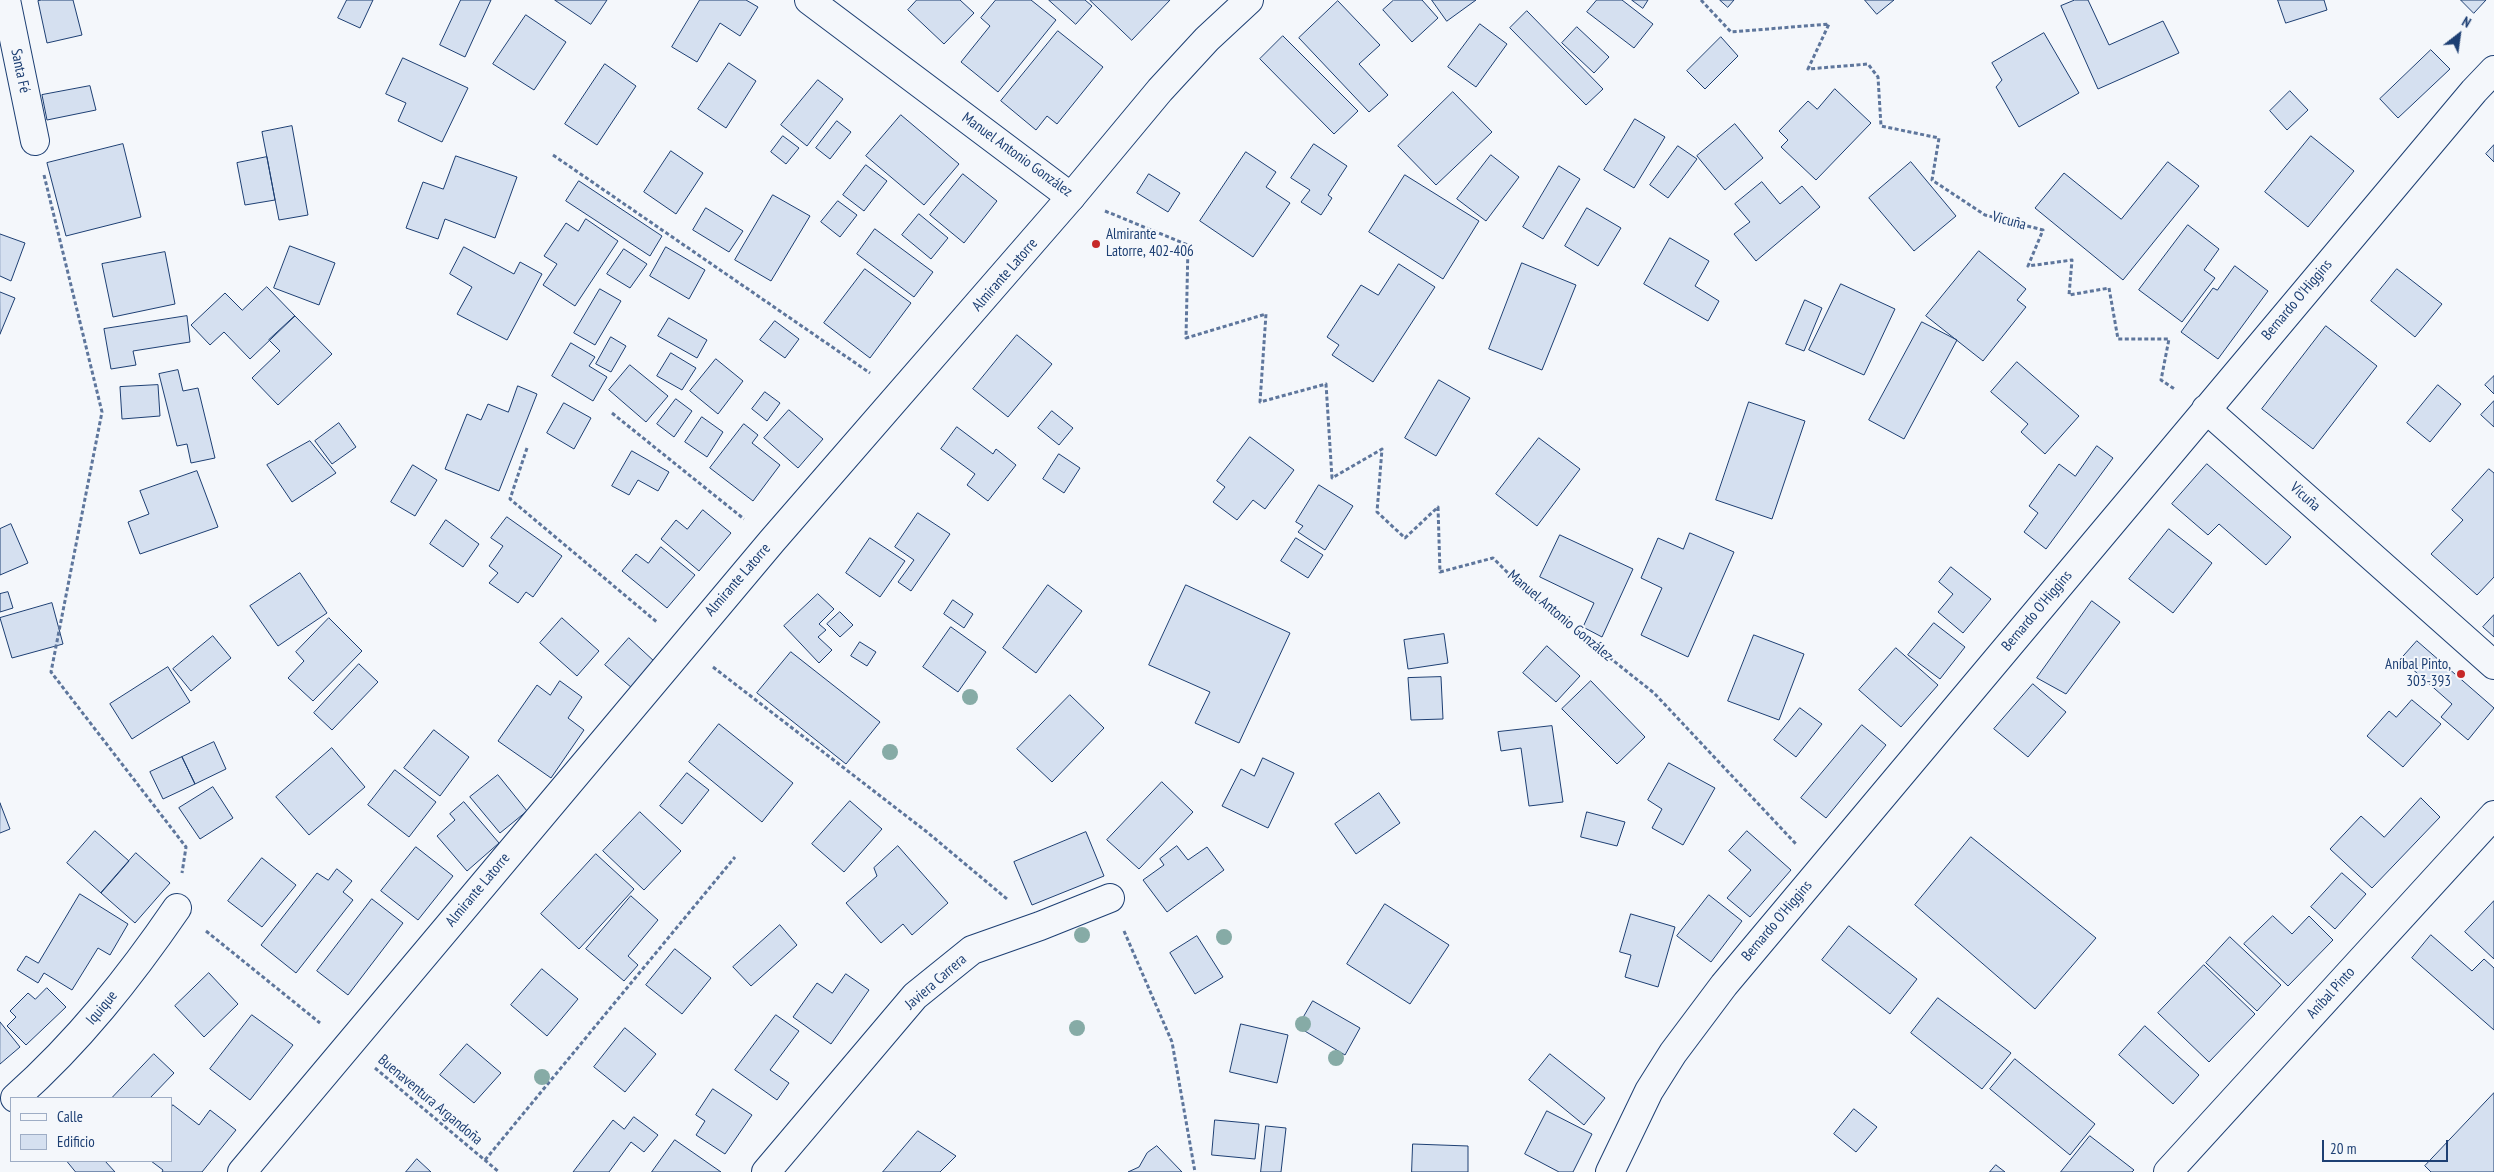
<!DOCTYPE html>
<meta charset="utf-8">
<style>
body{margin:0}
#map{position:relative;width:2494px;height:1172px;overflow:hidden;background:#f4f7fb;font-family:"PT Sans Narrow",sans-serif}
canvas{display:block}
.legend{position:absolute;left:10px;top:1097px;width:162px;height:65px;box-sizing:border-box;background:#f4f7fb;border:1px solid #9eadc5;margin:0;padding:6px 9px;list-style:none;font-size:15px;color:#1d3f73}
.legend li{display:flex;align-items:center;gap:10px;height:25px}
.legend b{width:25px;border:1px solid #9eadc5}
.north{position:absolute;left:2434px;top:10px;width:50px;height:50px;-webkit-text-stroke:4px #f4f7fb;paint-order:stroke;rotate:30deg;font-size:14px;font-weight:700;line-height:20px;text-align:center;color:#1d3f73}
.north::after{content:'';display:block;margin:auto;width:18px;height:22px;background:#1d3f73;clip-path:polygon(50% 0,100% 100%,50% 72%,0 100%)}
.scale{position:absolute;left:2322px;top:1140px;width:126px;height:22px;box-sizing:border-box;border:2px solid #1d3f73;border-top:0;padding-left:6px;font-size:15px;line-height:18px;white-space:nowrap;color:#1d3f73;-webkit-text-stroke:4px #f4f7fb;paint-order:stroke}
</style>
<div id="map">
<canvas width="2494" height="1172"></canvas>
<ul class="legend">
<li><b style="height:6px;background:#f4f7fb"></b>Calle</li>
<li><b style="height:14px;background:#d5e0f0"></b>Edificio</li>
</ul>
<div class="north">N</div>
<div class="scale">20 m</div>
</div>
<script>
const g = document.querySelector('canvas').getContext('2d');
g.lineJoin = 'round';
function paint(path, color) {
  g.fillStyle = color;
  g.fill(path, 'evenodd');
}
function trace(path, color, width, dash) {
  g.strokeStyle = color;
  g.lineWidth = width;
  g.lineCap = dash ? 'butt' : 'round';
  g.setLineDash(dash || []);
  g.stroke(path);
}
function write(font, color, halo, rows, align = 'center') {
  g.font = font + ' "PT Sans Narrow",sans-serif';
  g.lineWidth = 4;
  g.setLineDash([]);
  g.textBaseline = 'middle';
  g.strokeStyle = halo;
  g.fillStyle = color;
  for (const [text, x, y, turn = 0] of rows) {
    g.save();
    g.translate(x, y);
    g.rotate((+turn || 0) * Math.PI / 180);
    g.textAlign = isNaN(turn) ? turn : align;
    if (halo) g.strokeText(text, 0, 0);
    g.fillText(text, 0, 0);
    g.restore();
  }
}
const building = new Path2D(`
 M42,0H73L82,35L47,43L38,1Z
 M347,0H373L360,28L338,18Z
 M461,0H491L465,57L440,45Z
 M555,0H607L591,24Z
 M700,0H746L758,7L740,36L720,23L697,62L672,47Z
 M917,0H960L974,13L944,44L908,10Z
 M996,0H1031L1056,20L998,92L961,62L990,26L981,18Z
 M1049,0H1085L1092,6L1076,24Z
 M1090,0H1170L1132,40Z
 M1394,0H1422L1438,18L1412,42L1383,10Z
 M1432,0H1476L1447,21Z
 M1597,0H1622L1653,24L1634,48L1587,12Z
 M1632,0H1648L1643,8Z
 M1720,0H1734L1728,7Z
 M1865,0H1894L1877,14Z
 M2075,0H2088L2109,45L2163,21L2179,53L2098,89L2061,6Z
 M2278,0H2324L2327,10L2286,23Z
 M2461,0H2486L2474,13Z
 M1338,1L1380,45L1359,64L1388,95L1369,112L1299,38Z
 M1527,11L1603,89L1586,105L1510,28Z
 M526,15L566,42L534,90L493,64Z
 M1480,24L1507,44L1476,87L1448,67Z
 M1577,27L1609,57L1594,73L1562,43Z
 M1058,31L1103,67L1057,124L1047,116L1036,130L1001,101Z
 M2044,33L2079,93L2019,127L1996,87L2002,80L1992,63Z
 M1283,36L1358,111L1334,134L1260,59Z
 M1721,37L1738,56L1705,89L1687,71Z
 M2431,50L2450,69L2398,118L2380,99Z
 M403,58L468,88L442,142L398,121L406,103L386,94Z
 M729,63L756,81L726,128L698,109Z
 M605,64L636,86L597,145L565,124Z
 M818,80L843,99L807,146L781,125Z
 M90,86L96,110L47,120L42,95Z
 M1835,89L1871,123L1816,180L1781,147L1788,140L1779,131L1808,101L1817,109Z
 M2290,91L2308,110L2287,130L2270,111Z
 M1453,92L1492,132L1436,185L1398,146Z
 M901,115L959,164L924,205L866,156Z
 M1635,119L1665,137L1634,188L1604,170Z
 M837,121L851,132L830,159L816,148Z
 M1735,124L1763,158L1725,190L1697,156Z
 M292,126L308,215L279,220L262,132Z
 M783,136L799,148L786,164L771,152Z
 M2311,136L2354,171L2308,227L2265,192Z
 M123,144L141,217L66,236L47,163Z
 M1314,144L1347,166L1328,195L1332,198L1321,215L1301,202L1310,190L1291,178Z
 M2494,145V162L2486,154Z
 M1678,146L1697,159L1668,198L1650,185Z
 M671,151L703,173L676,214L644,192Z
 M1246,152L1276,172L1266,187L1290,203L1253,257L1200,221Z
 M1491,155L1519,177L1486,221L1457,199Z
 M456,156L517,177L495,238L445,219L438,239L406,228L423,182L443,189Z
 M267,157L275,200L245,205L237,163Z
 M1911,162L1956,216L1914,251L1869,198Z
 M2168,162L2199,186L2123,280L2035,208L2064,173L2121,219Z
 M866,165L887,181L864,211L843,195Z
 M1559,166L1580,179L1543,239L1523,227Z
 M963,174L997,201L964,243L930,215Z
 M1149,174L1180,193L1168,212L1137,193Z
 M1405,175L1479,221L1443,279L1369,232Z
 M579,181L662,236L650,256L566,201Z
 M1762,182L1780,204L1802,186L1820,207L1756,261L1734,234L1750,222L1735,204Z
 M773,195L810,216L771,281L735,260Z
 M838,201L857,215L840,237L821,222Z
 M706,208L743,231L729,252L693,230Z
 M1587,208L1621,228L1598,266L1565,246Z
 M919,214L948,238L931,259L902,235Z
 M586,219L618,241L575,306L543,285L557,264L544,256L566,223L578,231Z
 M2188,225L2219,249L2204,270L2215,278L2182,322L2139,290Z
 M875,229L933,272L914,297L857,254Z
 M0,234L25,243L11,281L0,276Z
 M1670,238L1709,261L1695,286L1719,301L1708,321L1644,284Z
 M290,246L335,263L319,305L274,288Z
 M464,247L514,274L520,262L542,274L507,340L457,314L472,287L450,274Z
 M666,247L705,270L689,299L650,276Z
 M624,249L647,264L630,288L607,274Z
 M1979,251L2026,289L2017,300L2026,307L1983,361L1926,316Z
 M165,252L175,304L113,317L102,264Z
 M1522,263L1576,285L1542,370L1489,349Z
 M1399,264L1435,287L1373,382L1332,355L1339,345L1327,337L1361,285L1378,295Z
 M2235,266L2268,291L2218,359L2181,332L2213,288L2217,290Z
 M865,269L911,303L870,358L824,323Z
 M2397,269L2442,304L2415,337L2371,301Z
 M1841,284L1895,309L1864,375L1809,350Z
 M267,287L295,316L250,359L224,332L210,345L191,325L225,293L242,310Z
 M600,289L621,301L595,345L574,333Z
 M0,292L15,298L0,334Z
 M1805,300L1822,308L1804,351L1786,344Z
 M187,316L190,342L133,351L136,365L111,369L104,329Z
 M295,316L332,354L278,405L252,378L280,351L269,340Z
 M669,318L707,340L697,358L658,336Z
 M775,321L799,339L785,358L760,340Z
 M1922,322L1957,340L1904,439L1869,420Z
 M2326,326L2377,366L2313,449L2262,409Z
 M1017,335L1052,364L1008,417L973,389Z
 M611,337L626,346L611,372L596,364Z
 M571,343L595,357L589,366L607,377L593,401L552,376Z
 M671,353L696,368L682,390L657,376Z
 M716,359L743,381L718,414L690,391Z
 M2017,362L2079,416L2045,454L2021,432L2028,424L1991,392Z
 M630,365L668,396L646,422L609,390Z
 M178,370L183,391L198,388L215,458L191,463L187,444L177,446L159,374Z
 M2494,376V394L2485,385Z
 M1439,380L1470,398L1436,456L1405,438Z
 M158,385L160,416L122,419L120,387Z
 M2438,385L2461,404L2430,442L2407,423Z
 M518,386L537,394L499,491L445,469L467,414L481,420L488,404L508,412Z
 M765,392L780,403L767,421L752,409Z
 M676,399L692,411L674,437L657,424Z
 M2494,401V427L2481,415Z
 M1749,402L1805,421L1772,519L1716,500Z
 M564,403L591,418L574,449L547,433Z
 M789,410L823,439L798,468L764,438Z
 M1052,411L1073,428L1059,445L1038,428Z
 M702,417L723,432L707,457L685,442Z
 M339,423L356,447L332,464L315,441Z
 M744,424L758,435L752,443L780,465L753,501L710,468Z
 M957,427L993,454L996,449L1016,465L988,501L967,485L975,474L941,449Z
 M1250,437L1294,470L1265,509L1253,500L1237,520L1213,502L1225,487L1217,481Z
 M1539,438L1580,469L1537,526L1496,494Z
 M310,441L336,473L292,502L267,465Z
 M2097,446L2113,458L2046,549L2024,532L2038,513L2029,506L2059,464L2075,476Z
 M632,451L669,472L658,491L638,480L629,495L612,486Z
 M1059,454L1080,468L1064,493L1043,479Z
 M2207,464L2291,537L2266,565L2219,524L2208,535L2172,504Z
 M413,465L437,480L415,516L391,502Z
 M2489,469L2494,473V577L2477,595L2431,554L2463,520L2452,510Z
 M197,471L218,527L140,554L128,522L149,514L140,491Z
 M1319,485L1353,506L1325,550L1298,532L1303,526L1296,522Z
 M703,510L731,533L699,571L661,539L676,520L687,529Z
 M918,513L950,534L911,591L898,582L914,560L895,547Z
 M507,517L562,556L533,597L526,592L518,603L489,583L498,573L489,566L503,546L491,538Z
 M446,520L479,544L463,567L430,544Z
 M11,524L28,563L0,575V529Z
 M2169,529L2212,563L2173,613L2129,579Z
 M1690,533L1734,552L1688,657L1641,635L1662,588L1641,578L1658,538L1683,549Z
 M1560,535L1633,569L1602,637L1583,627L1594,603L1540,577Z
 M870,538L905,561L880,597L846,573Z
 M1296,538L1323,555L1308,578L1281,561Z
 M661,547L695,575L667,608L622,571L636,554L648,563Z
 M1951,567L1991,599L1963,633L1938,612L1953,594L1939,582Z
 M300,573L327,613L278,646L250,606Z
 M1048,585L1082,611L1036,673L1003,648Z
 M1186,585L1290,633L1239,743L1195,723L1210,692L1149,665Z
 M8,592L13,608L0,612V594Z
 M818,594L834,609L819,624L826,630L818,637L832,650L819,663L784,626Z
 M953,600L973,614L964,628L944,614Z
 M2092,601L2120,622L2066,694L2037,678Z
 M52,603L63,644L12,658L0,618Z
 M840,612L853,625L840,637L827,624Z
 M2494,615V637L2483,627Z
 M329,618L362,651L313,701L288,678L304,661L296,652Z
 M562,618L599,651L577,676L540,643Z
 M1934,623L1965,647L1940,679L1908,655Z
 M951,627L986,652L958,692L923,667Z
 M1444,634L1448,663L1408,669L1404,640Z
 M1754,635L1804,654L1779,720L1728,701Z
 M213,636L231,658L191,691L173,669Z
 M629,638L655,662L632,688L605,665Z
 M2417,641L2494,708L2468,740L2441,717L2452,704L2401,659Z
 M860,642L876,652L867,666L851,656Z
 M1547,646L1580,676L1556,702L1523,673Z
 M1896,648L1938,685L1901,727L1859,690Z
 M791,652L880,722L846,764L757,693Z
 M359,664L378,682L332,730L314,713Z
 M168,667L190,702L132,739L110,704Z
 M1441,677L1443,719L1411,720L1408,678Z
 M560,681L582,697L568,718L584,730L551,778L498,741L537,685L550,695Z
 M1591,681L1645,737L1617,764L1562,709Z
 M2033,684L2066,712L2028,757L1994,729Z
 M1070,695L1104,728L1052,782L1017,749Z
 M2412,700L2441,724L2403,767L2367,736L2389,711L2396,717Z
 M1800,708L1822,724L1796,757L1774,740Z
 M719,724L793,783L762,822L689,762Z
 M1862,725L1886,745L1826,818L1801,798Z
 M1552,726L1563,802L1529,806L1521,748L1501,751L1498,732Z
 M434,730L469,757L440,796L404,768Z
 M214,742L226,769L195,784L182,757Z
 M332,748L365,787L309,835L276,797Z
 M182,757L195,784L163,799L150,772Z
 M1263,758L1294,773L1268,828L1222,806L1241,769L1254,776Z
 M1669,763L1715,788L1683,845L1652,828L1662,809L1648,800Z
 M395,770L436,802L409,837L368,805Z
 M687,773L709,790L682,824L660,806Z
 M498,775L527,811L500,833L470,797Z
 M1162,782L1193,812L1139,869L1107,840Z
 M213,787L233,818L200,839L179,808Z
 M1379,793L1400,823L1356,854L1335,824Z
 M2421,798L2440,817L2372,888L2330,849L2361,816L2384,837Z
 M850,801L882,829L844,872L812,844Z
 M464,802L499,843L467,871L437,836L455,820L450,814Z
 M0,803L10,829L0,833Z
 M640,812L681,851L644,890L603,851Z
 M1587,812L1625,822L1617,846L1581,837Z
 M95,831L129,861L101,893L67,863Z
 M1747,831L1791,870L1750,917L1727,898L1751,870L1729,851Z
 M1086,832L1104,876L1032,905L1014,862Z
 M1971,837L2096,938L2035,1009L1915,905Z
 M898,846L948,903L912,935L903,924L881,943L846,903L877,876L874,868Z
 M1177,846L1188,860L1207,847L1224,870L1167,912L1143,880L1164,865L1160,859Z
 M416,847L453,876L418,920L381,891Z
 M136,853L170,883L135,923L101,893Z
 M596,854L634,889L579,949L541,914Z
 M262,858L296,885L262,927L228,901Z
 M337,869L352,881L343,892L353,900L296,973L261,945L317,873L328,880Z
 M2342,873L2366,894L2335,929L2311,907Z
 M80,894L128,924L110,955L98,948L72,990L44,973L38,983L17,970L26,956L38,963Z
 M1709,895L1742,921L1711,962L1677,936Z
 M631,896L658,920L628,956L638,965L624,981L586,949Z
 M372,899L403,923L348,995L317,971Z
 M2494,901V959L2465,932Z
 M1385,904L1449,945L1410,1004L1347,964Z
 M1631,914L1675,927L1658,987L1625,977L1631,955L1620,952Z
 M2273,916L2292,934L2309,916L2333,940L2288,986L2244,944Z
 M780,925L797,945L751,986L733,967Z
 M1849,926L1917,979L1890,1014L1822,960Z
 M2431,935L2472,971L2484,959L2494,968V1030L2412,958Z
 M1197,936L1223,977L1195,994L1170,953Z
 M2230,937L2281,985L2257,1011L2206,963Z
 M675,949L711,978L682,1014L646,985Z
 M2204,965L2255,1014L2209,1062L2158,1013Z
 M542,969L578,999L547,1036L511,1005Z
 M209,973L238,1004L204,1037L175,1006Z
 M846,974L869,990L831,1044L793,1017L817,983L832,993Z
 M47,988L66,1007L26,1045L7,1026L16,1017L10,1011L28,993L35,999Z
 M1938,998L2011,1053L1982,1089L1911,1033Z
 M1313,1001L1360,1028L1345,1055L1298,1027Z
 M252,1015L293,1045L250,1100L210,1069Z
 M776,1015L799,1031L770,1070L789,1083L777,1100L735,1070Z
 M0,1022L20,1047L0,1064Z
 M1241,1024L1288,1035L1277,1083L1230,1072Z
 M2145,1026L2199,1075L2173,1104L2119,1055Z
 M625,1028L656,1054L625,1092L594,1067Z
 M467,1044L501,1073L474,1103L440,1075Z
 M154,1054L174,1073L150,1098H112Z
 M1550,1054L1605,1098L1584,1125L1529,1080Z
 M2015,1059L2095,1124L2070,1155L1990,1089Z
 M713,1089L752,1115L725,1154L696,1135L705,1121L696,1115Z
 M2494,1093V1172H2431L2425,1166Z
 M173,1105L199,1125L210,1110L236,1130L202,1172H162L163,1170L151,1161H171V1108Z
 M1854,1109L1877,1127L1856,1152L1834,1134Z
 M1547,1111L1592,1134L1573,1172H1559L1525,1154Z
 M634,1117L658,1135L644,1152L631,1142L609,1172H573L613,1120L624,1129Z
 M1215,1120L1259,1124L1255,1159L1212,1155Z
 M1266,1126L1286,1128L1281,1172H1261Z
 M918,1131L956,1156L940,1172H883Z
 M2090,1136L2134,1170L2132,1172H2061Z
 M675,1140L721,1172H652Z
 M1413,1144L1468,1146V1172H1412Z
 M1157,1146L1182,1172H1128L1139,1167L1147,1153Z
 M417,1159L431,1172H406Z
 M67,1161H105L115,1172H76Z
 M1996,1165L2005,1172H1990Z`);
paint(building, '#d5e0f0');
trace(building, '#1d3f73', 1);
const minor = new Path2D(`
 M6,0L35,141
 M809,0L1071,197
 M2206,409L2494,665
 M15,1098C78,1042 129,978 177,908
 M766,1172L915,996L972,950L1040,926L1110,898
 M1610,1172L1649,1091L1673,1053L1724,985L2474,91L2494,70`);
const major = new Path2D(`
 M242,1172L772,541L1071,197L1160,90L1207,39L1249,0
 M2168,1172L2494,815`);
trace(minor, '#1d3f73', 30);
trace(major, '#1d3f73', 30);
trace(new Path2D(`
 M1701,0L1731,32L1829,24L1808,69L1868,64L1878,77L1881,126L1939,138L1932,180L1985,215L2043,230L2028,266L2072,260L2069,295L2109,288L2118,339H2169L2161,380L2176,390
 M553,155L870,373
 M44,175L102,412L51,672L186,847L182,873
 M1105,211L1188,245L1186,338L1266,314L1260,402L1326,384L1332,478L1382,449L1377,512L1405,538L1438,507L1440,572L1493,558L1527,592L1654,693L1796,844
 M612,413L744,519
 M527,448L510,499L658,623
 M713,667L927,832L1007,899
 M206,931L320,1023
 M1124,931L1172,1042L1195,1172
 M375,1068L499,1172
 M485,1160L735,857`), '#5e769c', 3, [4, 2.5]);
trace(minor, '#f4f7fb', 28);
trace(major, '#f4f7fb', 28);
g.fillStyle = '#86aba6';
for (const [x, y] of [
 [970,697],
 [890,752],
 [1082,935],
 [1224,937],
 [1303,1024],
 [1077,1028],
 [1336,1058],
 [542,1077]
]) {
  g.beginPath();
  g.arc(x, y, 8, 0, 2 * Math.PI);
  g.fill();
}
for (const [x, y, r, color] of [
 [1096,244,5,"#c62828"],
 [2461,674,5,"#c62828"]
]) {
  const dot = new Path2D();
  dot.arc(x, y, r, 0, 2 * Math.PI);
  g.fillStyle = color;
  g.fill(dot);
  trace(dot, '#f4f7fb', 2);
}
write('15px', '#1d3f73', '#f4f7fb', [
 ["Santa Fé",20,71,78],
 ["Manuel Antonio González",1017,155,36],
 ["Vicuña",2009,221,15],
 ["Almirante Latorre",1005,275,-49],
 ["Bernardo O'Higgins",2297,300,-50],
 ["Vicuña",2305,497,42],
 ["Almirante Latorre",738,580,-49],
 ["Bernardo O'Higgins",2037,611,-50],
 ["Manuel Antonio González",1560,616,40],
 ["Almirante Latorre",478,890,-50],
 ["Bernardo O'Higgins",1777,921,-50],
 ["Javiera Carrera",936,982,-41],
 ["Aníbal Pinto",2331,993,-48],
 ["Iquique",102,1008,-50],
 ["Buenaventura Argandoña",430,1100,40]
]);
write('15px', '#1d3f73', '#f4f7fb', [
 ["Almirante",1106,235],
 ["Latorre, 402-406",1106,252],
 ["Aníbal Pinto,",2451,665,"right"],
 ["303-393",2451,682,"right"]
], 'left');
</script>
